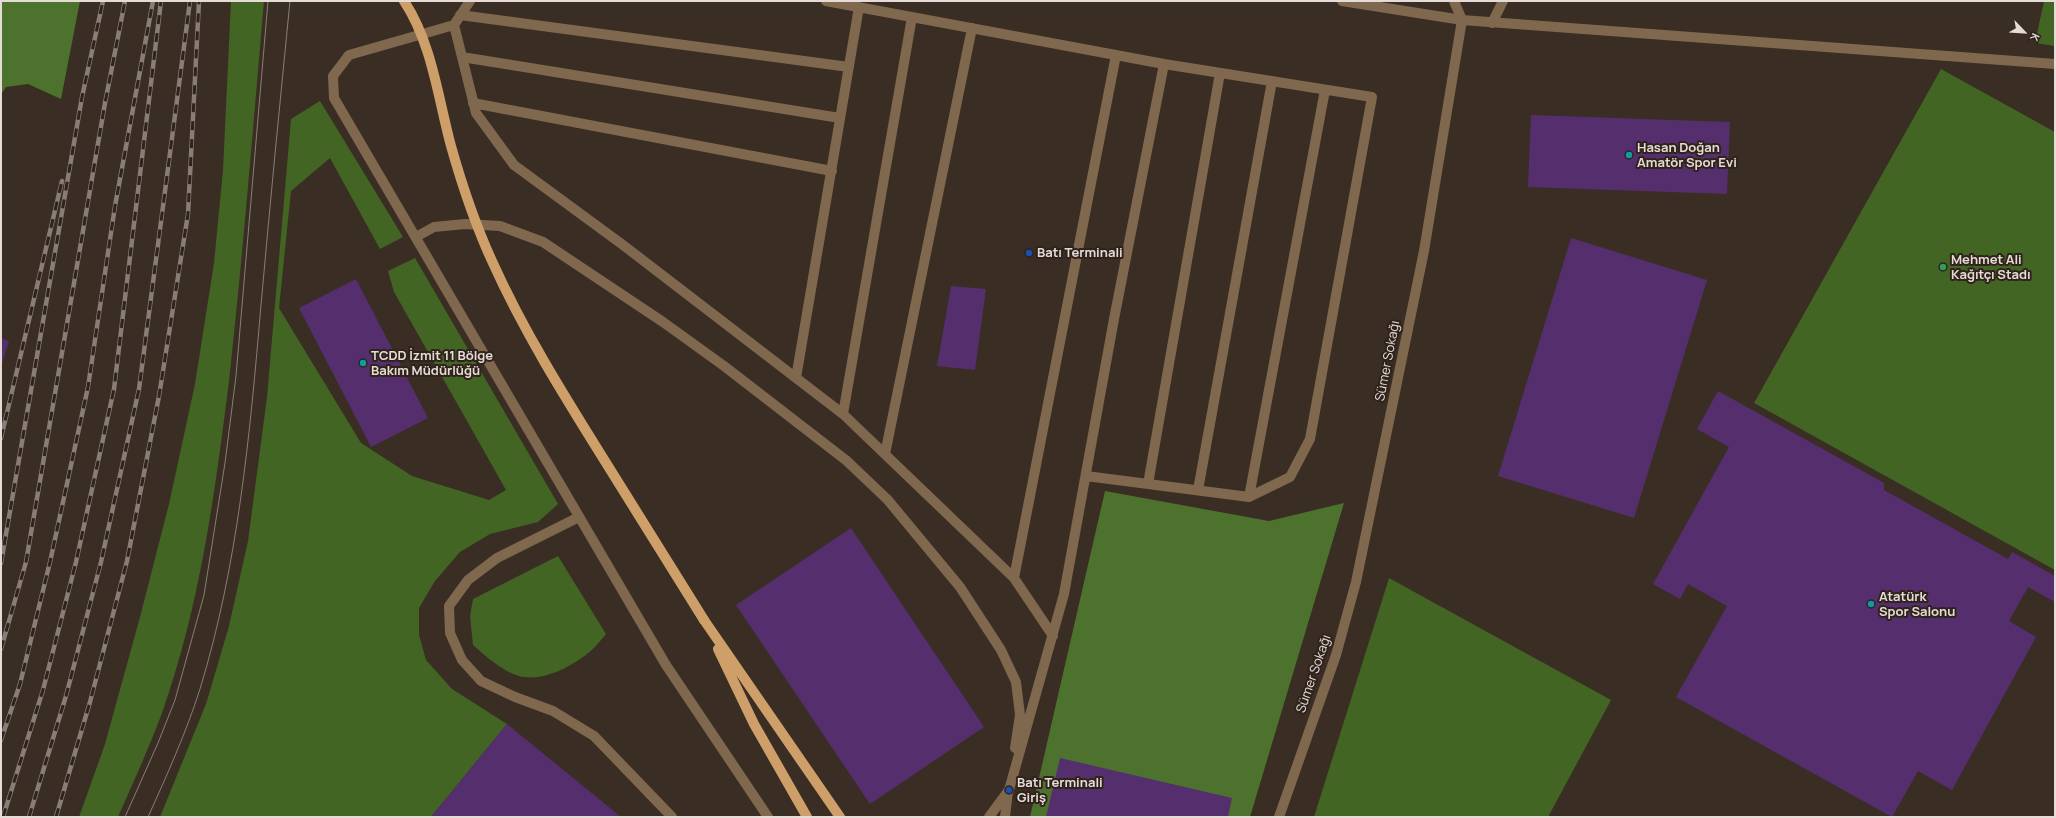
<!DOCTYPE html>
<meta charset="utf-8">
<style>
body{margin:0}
#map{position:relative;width:2056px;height:818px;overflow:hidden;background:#3a2d24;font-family:Manrope,sans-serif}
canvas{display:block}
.frame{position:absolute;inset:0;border:2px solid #e5dcd7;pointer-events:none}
.north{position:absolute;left:2004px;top:12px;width:40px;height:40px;-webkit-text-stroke:3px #30231b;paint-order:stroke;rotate:115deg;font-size:11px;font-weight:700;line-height:16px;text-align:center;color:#e5dcd7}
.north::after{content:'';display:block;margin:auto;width:14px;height:18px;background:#e5dcd7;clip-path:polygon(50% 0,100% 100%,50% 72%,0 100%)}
</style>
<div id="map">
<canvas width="2056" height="818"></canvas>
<div class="frame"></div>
<div class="north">K</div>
</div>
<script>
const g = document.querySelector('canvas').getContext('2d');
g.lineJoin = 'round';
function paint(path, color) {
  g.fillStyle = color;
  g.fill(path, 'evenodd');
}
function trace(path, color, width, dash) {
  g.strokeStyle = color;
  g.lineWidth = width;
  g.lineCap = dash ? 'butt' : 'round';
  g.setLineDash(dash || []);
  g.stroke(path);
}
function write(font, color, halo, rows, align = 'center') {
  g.font = font + ' Manrope,sans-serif';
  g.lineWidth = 4;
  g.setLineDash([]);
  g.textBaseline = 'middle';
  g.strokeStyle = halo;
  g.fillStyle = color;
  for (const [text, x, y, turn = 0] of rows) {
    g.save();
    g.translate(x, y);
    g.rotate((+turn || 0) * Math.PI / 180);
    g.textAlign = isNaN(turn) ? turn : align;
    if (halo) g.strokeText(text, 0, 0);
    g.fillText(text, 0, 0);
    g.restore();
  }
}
paint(new Path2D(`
 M231,1H264C253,128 243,254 229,381C215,493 200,606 162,713C149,748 133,783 118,817H79L105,744L140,617L169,504L195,384L214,263L223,170Z
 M2044,1H2055V46L2035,43Z
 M1941,69L2055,132V570L1754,403Z
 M320,101L403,237L380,249L330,158L291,191L279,308L361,443L412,476L489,500L506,490L394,292L388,271L415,258L558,504L538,522L490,534L460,552L435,581L419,608V635L426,660L452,689L507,724L431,817H160L206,704L229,626L248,541L267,397L291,119Z
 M558,556L606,634C600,641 594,649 587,654C569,668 542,682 519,676C504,672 484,655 473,645L470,616L473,599Z
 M1389,578L1611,700L1548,817H1314Z`), '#426523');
paint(new Path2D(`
 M1,1H80L61,99L28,84L6,87L1,94Z
 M1105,491L1269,521L1344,503L1250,817H1030Z`), '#4d722d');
paint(new Path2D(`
 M1531,115L1730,122L1727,194L1528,187Z
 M1571,238L1707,280L1634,518L1498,476Z
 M356,279L428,418L371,447L299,308Z
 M951,286L986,289L975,370L937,366Z
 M1,338L9,341L1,367Z
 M1718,391L1884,483V490L2008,559L2012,552L2055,576V602L2028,587L2009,621L2036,637L1952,790L1918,771L1892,817L1676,697L1727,606L1688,584L1680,599L1653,584L1729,447L1697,429Z
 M851,528L984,727L870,804L736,605Z
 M507,724L621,817H431Z
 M1060,758L1232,798L1228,817H1046Z`), '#552f6d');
trace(new Path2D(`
 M470,1L454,25L349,55L333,76L334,98L666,665L768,817
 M826,1L1164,64L1114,319L1064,594L1009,790L989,817
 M1454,1L1462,20L2055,64
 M460,15L849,67
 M1492,23L1503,1
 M454,25L476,113L514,165L623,245L843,414L1014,578L1053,636
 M462,57L840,118
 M473,103L832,171
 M416,237L434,227L465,224L500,226L543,242L663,322L724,366L847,461L887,499L960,587L1001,650L1016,682L1020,715L1015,748
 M796,378L859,7
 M843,414L912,17
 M885,454L972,28
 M1086,476L1249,497L1290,477L1310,439L1372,97L1164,64
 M1148,484L1220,73
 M1198,490L1272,81
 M1249,497L1325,90
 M579,517L497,558L468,580L449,606L450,633L462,660L481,681L515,697L553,711L594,736L672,817
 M1014,578L1116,55
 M1005,817L1008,791
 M1279,817L1336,655L1356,582L1424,251L1462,20L1342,1`), '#7f684e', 10);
trace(new Path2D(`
 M704,620L840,817
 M718,649L754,724L807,817`), '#ce9f68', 10);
trace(new Path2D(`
 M125,817L158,743L175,700L204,595L225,463L236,376L268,1
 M148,817C167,775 186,733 200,689C238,565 250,434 261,305C270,204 280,102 290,1`), '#897e77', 1);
const rail = new Path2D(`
 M1,438L62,181
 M1,563L82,97L103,1
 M1,649L26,562L105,103L125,1
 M1,740L20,684L50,562L88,387L115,206L153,1
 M3,817L43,690L76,562L114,389L161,1
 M29,817L66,696L101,562L139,389L190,1
 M56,817L90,702L127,561L159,396L188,214L199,1`);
trace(rail, '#897e77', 4.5);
trace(rail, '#30231b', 3, [9]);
trace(new Path2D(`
 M404,1C432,43 438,98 451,146C462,185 475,224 492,261C523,330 563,394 603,458C637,512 670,566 704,620`), '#ce9f68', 10);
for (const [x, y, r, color] of [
 [1629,155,4,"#0f9aa8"],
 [1029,253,4,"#1a4fb4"],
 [1943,267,4,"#2e9e5b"],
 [363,363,4,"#0f9aa8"],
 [1871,604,4,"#0f9aa8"],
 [1009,790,4,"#1a4fb4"]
]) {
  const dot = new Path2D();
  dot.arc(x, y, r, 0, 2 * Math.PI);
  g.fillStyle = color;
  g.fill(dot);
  trace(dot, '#30231b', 1.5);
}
write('bold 13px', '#e5dcd7', '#30231b', [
 ["Hasan Doğan",1637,148],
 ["Amatör Spor Evi",1637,163],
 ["Batı Terminali",1037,253],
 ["Mehmet Ali",1951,260],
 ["Kağıtçı Stadı",1951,275],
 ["TCDD İzmit 11 Bölge",371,356],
 ["Bakım Müdürlüğü",371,371],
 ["Atatürk",1879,597],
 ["Spor Salonu",1879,612],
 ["Batı Terminali",1017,783],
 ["Giriş",1017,798]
], 'left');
write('13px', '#e5dcd7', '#30231b', [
 ["Sümer Sokağı",1388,361,-79],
 ["Sümer Sokağı",1314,674,-71]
]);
</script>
